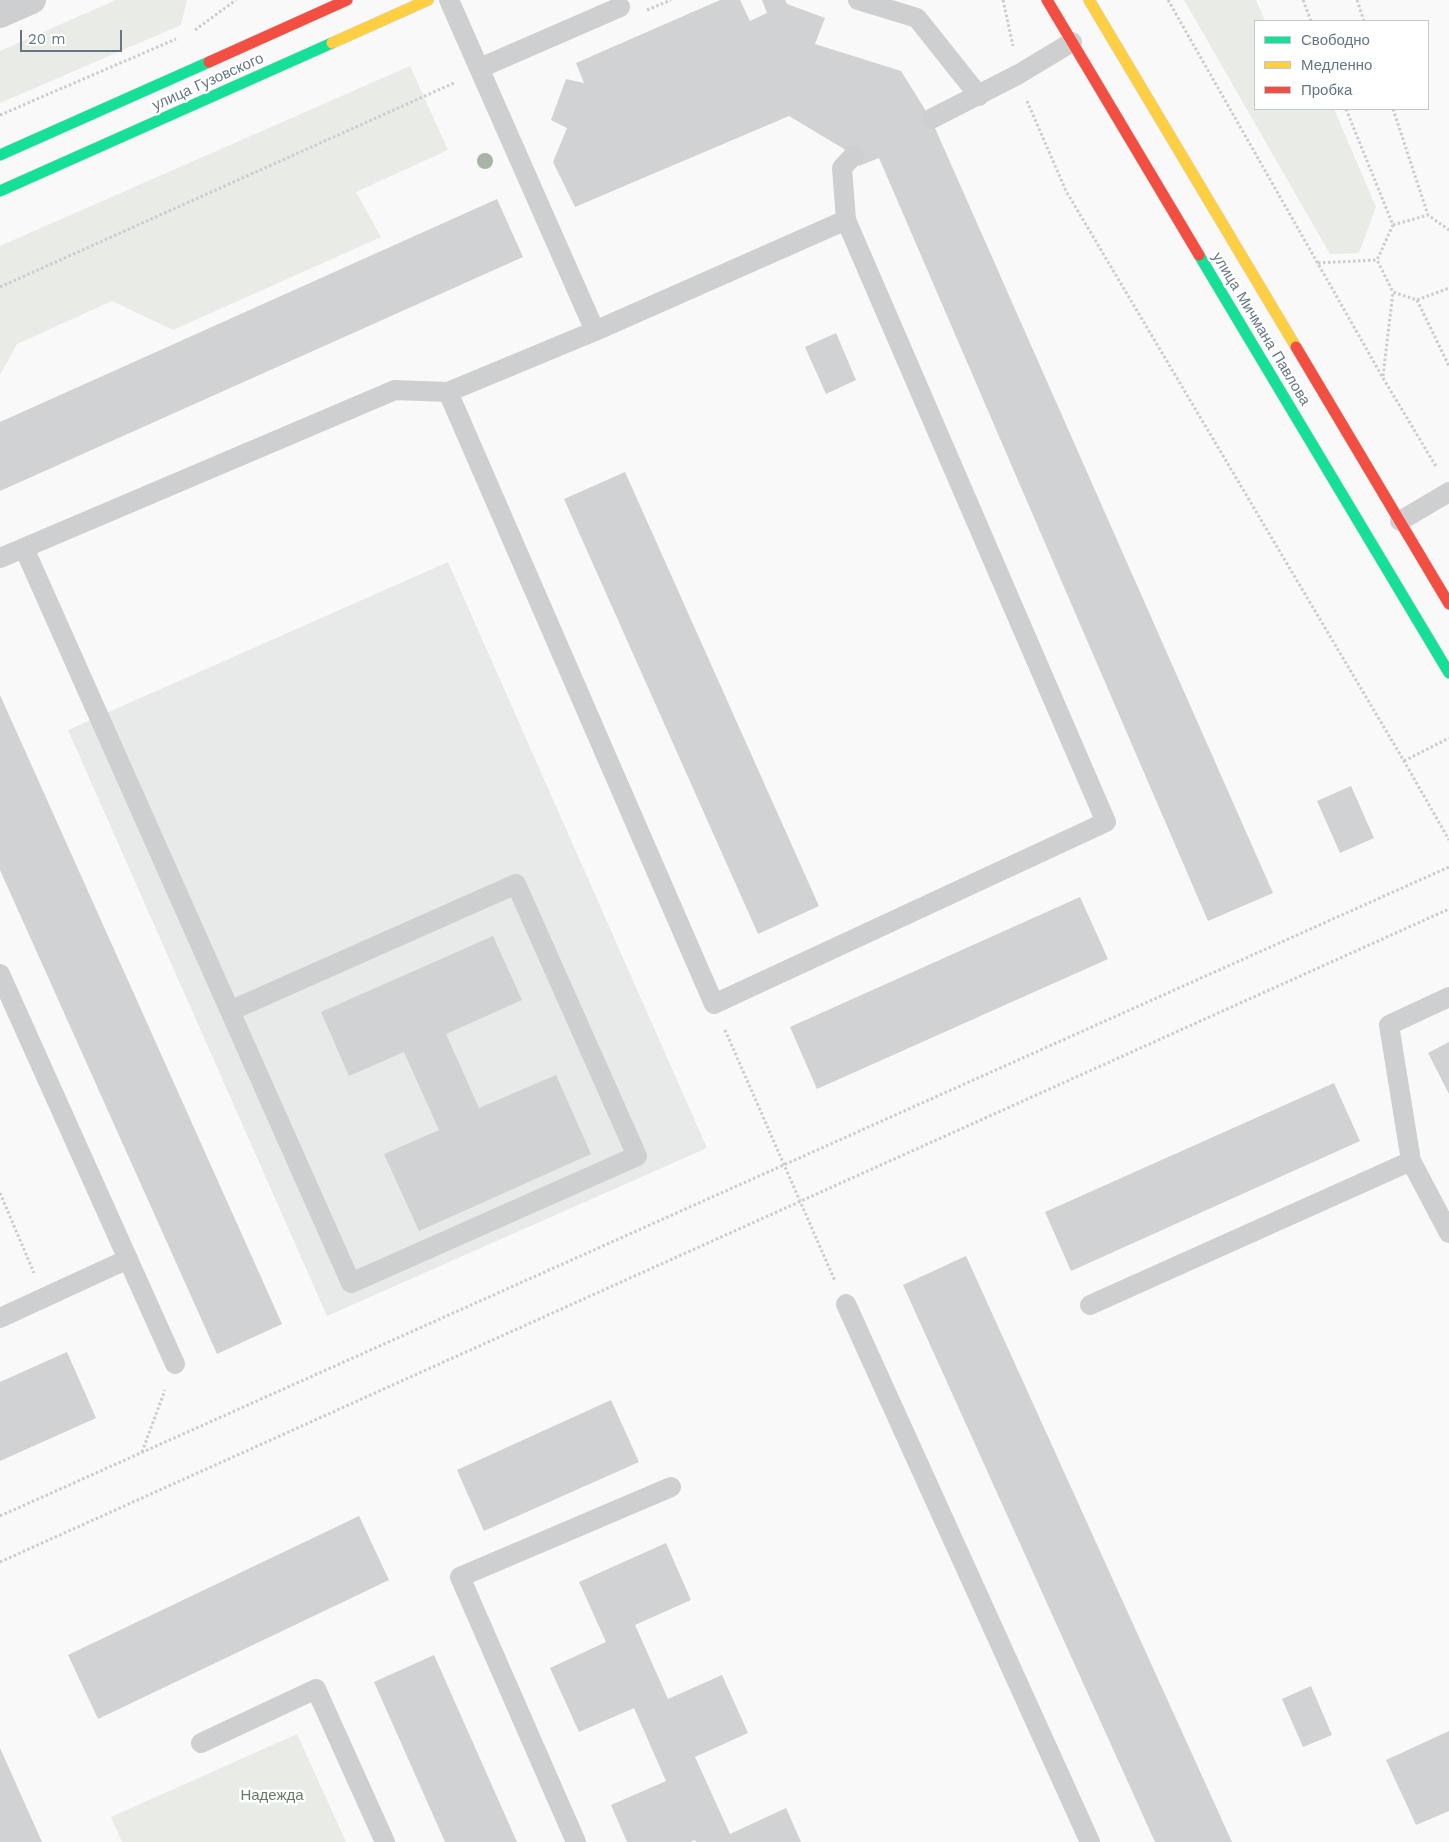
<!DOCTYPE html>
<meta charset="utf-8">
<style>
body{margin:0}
#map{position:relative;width:1449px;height:1842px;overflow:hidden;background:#f9f9f9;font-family:"Work Sans",sans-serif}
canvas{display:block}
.legend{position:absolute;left:1254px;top:20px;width:175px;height:90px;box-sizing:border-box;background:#fff;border:1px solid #c1c8cd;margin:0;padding:6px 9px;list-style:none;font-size:15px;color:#657683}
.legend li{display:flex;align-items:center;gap:10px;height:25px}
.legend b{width:25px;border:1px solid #c1c8cd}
.scale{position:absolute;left:20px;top:30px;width:102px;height:22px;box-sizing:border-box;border:2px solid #657683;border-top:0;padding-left:6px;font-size:15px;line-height:18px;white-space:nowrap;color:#657683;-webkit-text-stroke:4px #fff;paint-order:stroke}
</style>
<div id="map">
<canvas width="1449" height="1842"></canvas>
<ul class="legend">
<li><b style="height:6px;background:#16e098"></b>Свободно</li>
<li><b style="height:6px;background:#ffcf43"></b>Медленно</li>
<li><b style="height:6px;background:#f24e42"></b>Пробка</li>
</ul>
<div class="scale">20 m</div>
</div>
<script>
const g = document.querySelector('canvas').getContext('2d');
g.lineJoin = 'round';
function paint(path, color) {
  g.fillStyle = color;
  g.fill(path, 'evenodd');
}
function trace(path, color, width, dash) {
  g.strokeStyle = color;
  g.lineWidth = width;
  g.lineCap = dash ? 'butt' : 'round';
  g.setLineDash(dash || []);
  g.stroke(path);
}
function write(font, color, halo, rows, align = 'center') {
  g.font = font + ' "Work Sans",sans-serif';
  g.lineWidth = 5;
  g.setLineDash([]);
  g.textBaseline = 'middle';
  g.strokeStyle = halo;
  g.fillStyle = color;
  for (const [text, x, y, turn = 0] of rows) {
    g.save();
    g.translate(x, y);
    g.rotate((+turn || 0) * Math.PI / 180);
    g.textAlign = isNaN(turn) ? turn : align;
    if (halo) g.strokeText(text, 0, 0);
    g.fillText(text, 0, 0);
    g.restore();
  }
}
paint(new Path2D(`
 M448,562L707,1148L327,1316L68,730Z`), '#e8e9e9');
paint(new Path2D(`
 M116,0H187L181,25L0,103V51Z
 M1184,0H1256L1265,21H1255V109H1334L1376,207L1359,253L1330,254Z
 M410,66L448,150L356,192L381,237L173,330L112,301L17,344L0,375V246Z
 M297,1734L346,1842H122L111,1817Z`), '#e8ebe6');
paint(new Path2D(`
 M720,0H740L750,21L767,13L762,0H785L787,4L825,18L815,44L901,71L931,119L1273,893L1208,921L879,158L859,166L854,155L789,116L575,207L553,162L567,128L551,120L566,79L584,83L576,63Z
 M497,199L523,257L0,491V422Z
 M836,333L856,380L826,394L805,347Z
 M625,472L819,906L758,934L564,499Z
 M0,695L282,1324L217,1354L0,870Z
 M1351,786L1374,838L1340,853L1317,801Z
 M1080,897L1108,959L817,1089L790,1027Z
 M493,936L522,1000L446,1034L479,1108L556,1075L591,1154L419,1231L384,1154L439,1130L404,1052L349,1076L321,1012Z
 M1449,1042V1094L1428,1053Z
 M1334,1083L1360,1141L1071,1271L1045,1212Z
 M966,1256L1232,1842H1155L903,1285Z
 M67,1352L96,1418L0,1461V1382Z
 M611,1400L639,1462L484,1531L457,1470Z
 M359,1516L389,1580L98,1719L68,1655Z
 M666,1543L691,1600L635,1625L668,1699L722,1675L748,1733L695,1757L730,1834L786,1808L801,1842H696L695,1840L690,1842H627L611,1805L666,1781L634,1708L579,1732L550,1668L606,1642L579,1582Z
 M434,1655L517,1842H445L374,1682Z
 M1311,1686L1332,1735L1303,1747L1282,1699Z
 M1449,1731V1811L1416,1825L1386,1760Z
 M0,1748L42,1842H0Z`), '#d0d2d3');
const fast = new Path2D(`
 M0,155L209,62
 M0,191L332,43
 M1199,255L1449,673`);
const slow = new Path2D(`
 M1089,0L1296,347
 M332,43L428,0`);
const jam = new Path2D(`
 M1047,0L1199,255
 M209,62L347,0
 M1296,347L1449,604`);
trace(fast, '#d5d6d7', 12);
trace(slow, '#d5d6d7', 12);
trace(jam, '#d5d6d7', 12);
trace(new Path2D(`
 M1003,0L1013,46
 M1168,0L1383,378L1437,468
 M1303,0L1311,21
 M1357,0L1364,21
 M647,10L671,0
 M195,30L236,0
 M1027,101L1066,191L1404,761L1449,840
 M1346,109L1393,225L1377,260L1393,292L1417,300L1449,288
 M1393,109L1428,215
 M0,115L176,39
 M1393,225L1428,215L1449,230
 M1318,263L1377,260
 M0,287L456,82
 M1417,300L1449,366
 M1383,376L1393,292
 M1404,761L1449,738
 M725,1030L835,1281
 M0,1193L34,1273
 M142,1452L165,1390
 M0,1516L1449,867
 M0,1562L1449,909`), '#cbcccd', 3, [2.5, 2.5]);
trace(new Path2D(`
 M449,0L595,331
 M858,0L917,18L979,96
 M480,68L620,7
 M931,119L1019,74L1072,42
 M448,392L714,1004L1106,822L846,220
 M1400,521L1449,492
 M24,548L230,1011L516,884L637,1156L351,1283L230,1011
 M0,558L395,390L448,392L595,331L846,220L842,168L854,155
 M0,974L175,1364
 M1449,997L1389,1025L1411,1161L1449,1233
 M846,1304L1090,1842
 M1090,1305L1411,1161
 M0,1318L128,1259
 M201,1743L316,1689L385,1842
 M576,1842L460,1577L671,1487`), '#cecfd0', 20);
trace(new Path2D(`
 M0,14L32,0`), '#cecfd0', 28);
trace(fast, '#16e098', 11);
trace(slow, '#ffcf43', 11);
trace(jam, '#f24e42', 11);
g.fillStyle = '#a9b3a7';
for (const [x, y] of [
 [485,161]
]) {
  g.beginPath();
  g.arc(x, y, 8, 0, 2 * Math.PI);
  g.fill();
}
write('15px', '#657683', '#fff', [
 ["улица Гузовского",208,82,-24],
 ["улица Мичмана Павлова",1261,329,59]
]);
write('15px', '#687a64', '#fff', [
 ["Надежда",272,1796]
]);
</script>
